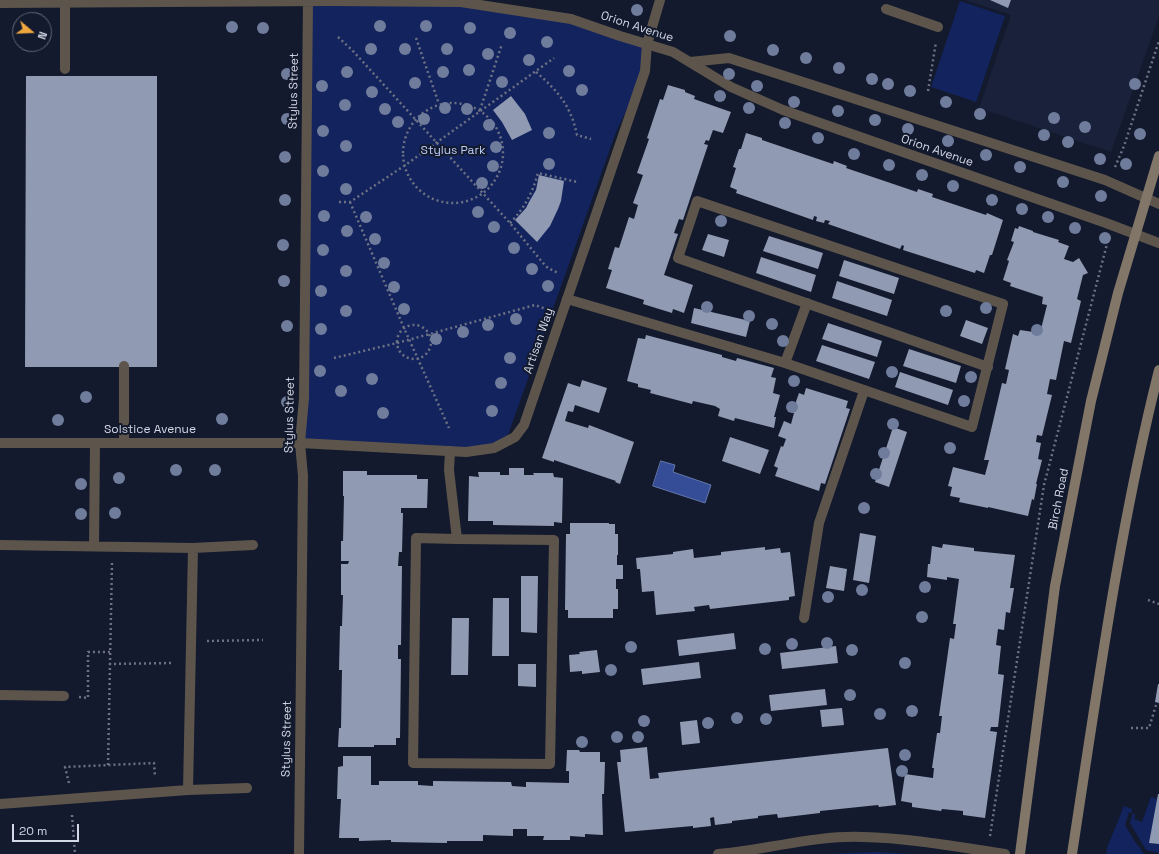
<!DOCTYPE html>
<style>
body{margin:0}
#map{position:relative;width:1159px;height:854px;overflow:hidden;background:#131a2d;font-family:"Space Grotesk",sans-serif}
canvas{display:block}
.north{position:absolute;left:12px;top:12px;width:40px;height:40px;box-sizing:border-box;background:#131a2d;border:1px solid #5f6677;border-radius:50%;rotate:109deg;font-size:11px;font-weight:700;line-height:16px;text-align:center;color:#d2d8e5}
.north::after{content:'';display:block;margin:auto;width:14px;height:18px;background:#f0a63f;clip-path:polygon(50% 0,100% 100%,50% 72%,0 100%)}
.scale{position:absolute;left:12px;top:824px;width:67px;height:18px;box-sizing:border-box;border:2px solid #d2d8e5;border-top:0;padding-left:5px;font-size:12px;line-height:14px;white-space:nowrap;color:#d2d8e5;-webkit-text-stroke:3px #131a2d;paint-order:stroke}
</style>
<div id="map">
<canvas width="1159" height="854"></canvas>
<div class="north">N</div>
<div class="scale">20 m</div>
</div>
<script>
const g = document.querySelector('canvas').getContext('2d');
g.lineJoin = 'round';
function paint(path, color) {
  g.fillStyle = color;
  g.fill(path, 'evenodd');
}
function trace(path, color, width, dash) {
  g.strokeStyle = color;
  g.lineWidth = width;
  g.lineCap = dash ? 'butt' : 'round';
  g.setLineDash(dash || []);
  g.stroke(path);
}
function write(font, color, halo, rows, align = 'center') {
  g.font = font + ' "Space Grotesk",sans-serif';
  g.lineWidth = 4;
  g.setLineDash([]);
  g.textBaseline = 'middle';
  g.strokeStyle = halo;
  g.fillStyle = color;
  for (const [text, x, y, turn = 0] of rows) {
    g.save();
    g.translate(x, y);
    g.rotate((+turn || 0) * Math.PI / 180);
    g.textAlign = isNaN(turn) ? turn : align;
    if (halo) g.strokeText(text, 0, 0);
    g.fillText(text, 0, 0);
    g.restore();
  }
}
paint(new Path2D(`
 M965,0H1159V16L1111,152L979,108L1011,15Z`), '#19223a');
paint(new Path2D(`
 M960,1L1005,16L976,102L931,87Z
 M308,2L475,4L571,19L647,44L645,71L616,132L508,435L489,447L449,451L300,443Z
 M1151,797L1158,799L1150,843L1159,844V853L1146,850L1130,823L1133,813L1135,814L1134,819L1142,822Z
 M1124,806L1132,809V813L1129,812L1125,825L1137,845H1138L1144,854H1106L1107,848Z
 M874,852L912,854H828Z`), '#13235e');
const water = new Path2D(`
 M661,461L675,465L673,472L711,485L705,503L653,486Z`);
paint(water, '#354d96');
trace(water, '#6477ae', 1);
paint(new Path2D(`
 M990,0H1011L1008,8Z
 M26,76H157V367H25Z
 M668,85L685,90V92L695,96L694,99L731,112L723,133L713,130L709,141L706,140L704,144L708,145L683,220L679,219L674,233L678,234L664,275L693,285L684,313L673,309L672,313L643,304L644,300L606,288L612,270L608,269L615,247L619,248L629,217L634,219L638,205L633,203L643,175L637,173L649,139L647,138L660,99L663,100Z
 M511,96L525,114L532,130L512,140L502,122L493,110Z
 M746,133L762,138V140L833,164L834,161L847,166L846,168L917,192L918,189L933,194L932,197L986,215L987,213L1003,220L992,255H990L984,273L976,270L975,273L903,250L904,246L902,245L900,249L828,224L830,221L825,220L824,223L816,221L817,217L814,216L813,220L736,193L737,190L730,187L736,168L733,167L739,149H741Z
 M539,175L564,181L561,201L558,209L550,226L537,242L515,220L526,208L529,202L536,190Z
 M1019,226L1033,231V232L1059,240L1058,242L1069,246L1064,259L1073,262L1079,258L1088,273L1083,275L1077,299L1081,301L1071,343L1064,341L1056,380L1050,379L1047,394L1052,395L1042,436L1037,435L1036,442L1041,443L1038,459L1042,460L1036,484H1037L1034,500L1032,499L1028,516L988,507V508L959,502L960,498L950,496L952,487L948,486L953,467L985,475L989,460H984L1002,383L1006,384L1009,370L1005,369L1013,334L1018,336L1020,330L1040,333L1047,305L1042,304L1043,297L1010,286L1011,283L1003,280L1009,261L1007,260L1014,242L1011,241L1015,228L1018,229Z
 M708,234L729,240L724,257L702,250Z
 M769,236L823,253L818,269L763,251Z
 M761,257L816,275L811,292L756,273Z
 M844,260L899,278L894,294L839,276Z
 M837,281L892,300L887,316L832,298Z
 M694,308L750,321L746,337L691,323Z
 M966,320L988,328L982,344L960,336Z
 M828,323L882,341L877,357L822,339Z
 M646,335L722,355V357L736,361L737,358L774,368L771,377L776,378L773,393L780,395L774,417H776L774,428L735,418L734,421L718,416L720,409L715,406L693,401L692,404L650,393L651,390L638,387V384L627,381L638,338L645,339Z
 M822,345L875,362L869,379L816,361Z
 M909,349L961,366L956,383L903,366Z
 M900,372L953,390L948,405L895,387Z
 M582,380L607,388L599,413L575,405L573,412L568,411L565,421L588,428L589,425L634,442L620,484L615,482L616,481L554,460V462L542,458L568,383L580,387Z
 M806,388L848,401L846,408L850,409L825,484L821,483L819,491L775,476L778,468L774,466L781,446L783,447L786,439L778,436L784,421L791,424L794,413H792L799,393L804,395Z
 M893,427L907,432L889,487L875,482Z
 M730,437L769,450L760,474L722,461Z
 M509,468H524V475H534L533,473H553L554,477L563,478L562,523L554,522V526L493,525V521H468L469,476L479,477L478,472H500V475H509Z
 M343,471H367V475H417V479H428L427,508H401V513H403L402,552H399L398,566H402L401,645H398V659H401L400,738H396V745H374V747H338L339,728H341L342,670H339L340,626H342L343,595H341V564H348L349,561H341V541H343L344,496H343Z
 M570,523H609V524H615V534H618V555H617V565H623V579H616V589H618V609H613V618H568V610H565L566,534H570Z
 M860,533L876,536L869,583L853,580Z
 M943,544L974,548V551L1015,555L1010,588H1014L1010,613L1006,612L1004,630L998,629L996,645L1001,646L998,674L1004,675L998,727H991L990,731L997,732L985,818L963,815V811L942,809L941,811L912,807V803L901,801L905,774L933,778L934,768H932L937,733H940L942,716H939L950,638L954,639L956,624H953L959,579L947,577V580L927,577L928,564H930L932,546L942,548Z
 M765,547V550L780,548L781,553L790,552L795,596L789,597V600L710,609L709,605L694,607L695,611L656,615L654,591L642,592L640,569H637L636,558L673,554V552L693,549L694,558L721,555V552Z
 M830,566L847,569L844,591L826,588Z
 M521,576H538L537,633L521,632Z
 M493,598H509V656H492Z
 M452,618H469L468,675H451Z
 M734,633L736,649L679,656L677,640Z
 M836,646L838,663L782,669L780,653Z
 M597,650L600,672L582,674V671L570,672L569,655L580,654L579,652Z
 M699,662L701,678L643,685L641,669Z
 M518,664H536V687L518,686Z
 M1158,684H1159V703L1155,702Z
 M825,689L827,705L771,711L769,695Z
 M842,708L844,725L822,727L820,710Z
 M697,720L700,743L682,745L680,722Z
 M647,747L650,779L659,778L658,773L888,748L896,805L879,807L878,805L820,811V813L778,818L777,814L758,816V818L732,821V823L715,825L714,817L710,818L711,826L693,828V826L625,832L617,762H621L620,750Z
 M567,750H579L580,752H600V762H605L604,794H602L603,835L585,834V837L570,836V840H543L544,836H527V829H513V836L483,835V841H447V843L391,842V840L359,841V838H339L341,799H337L338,767L343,766V756H371V785H379V781H418V785L433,786V781L511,782L512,786L526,787V782L569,783V771H566Z
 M1158,794H1159V844L1149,843Z`), '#909ab3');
trace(new Path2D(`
 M338,37L353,51L510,223L543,263L548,268L558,273
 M416,38L439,104
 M536,72C558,91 571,106 577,135L591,139
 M928,91L936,42
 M403 153a50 50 0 1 1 100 0a50 50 0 1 1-100 0Z
 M480,110L502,44
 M1115,167L1124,146L1159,41
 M339,202H350L404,166L554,58
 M350,202L404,328L449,428
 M510,223C524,209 533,192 538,173L577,182
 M397 342a17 17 0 1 1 34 0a17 17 0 1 1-34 0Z
 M334,358L397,343L535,305L546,309
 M1148,600L1159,604
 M207,641L263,640
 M109,664L174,663
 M79,697L88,698V652H110
 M1131,728H1149L1157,702
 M108,765L112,563
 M69,783L65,767L154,763L155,777
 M72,815L75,854
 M990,836L1044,485L1107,244L1106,240`), '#6c7283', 2.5, [2, 3]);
trace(new Path2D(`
 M65,3V69
 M886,9L938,27
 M567,299L785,363L972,427L1003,304L697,201L678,258L988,367
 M785,363L807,303
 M124,366V443
 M450,451L449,470L457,539L554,540L550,764L413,763L416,538L457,539
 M0,545L193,548L188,790L0,804
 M94,546L95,443
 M193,548L253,545
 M804,618L819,523L864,391
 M0,695L64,696
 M188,790L247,788
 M718,854C766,850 815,835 863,837C911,838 958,847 1005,854`), '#5d554c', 10);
trace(new Path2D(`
 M300,443L466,452L494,448L515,437L524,425L645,71L647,44`), '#5d554c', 10);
trace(new Path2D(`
 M0,3L331,1L461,2L571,19L620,36L673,52L731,87L783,110L1106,223L1159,243
 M647,44L660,0
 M690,62L729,58L1105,180L1159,204
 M0,443H300
 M299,854L303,476L300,443L304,398L308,0`), '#5d554c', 10);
trace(new Path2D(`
 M1020,854L1055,586L1091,401L1118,293L1159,156
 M1072,854C1097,692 1119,529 1159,370`), '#827668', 10);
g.fillStyle = '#707c9c';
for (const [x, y] of [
 [637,10],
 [380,26],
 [426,26],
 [232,27],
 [263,28],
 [470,28],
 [510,33],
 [730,36],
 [547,42],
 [371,49],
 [405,49],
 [447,49],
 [773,50],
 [488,54],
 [806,58],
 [529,60],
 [839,68],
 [469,70],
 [569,71],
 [347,72],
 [443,72],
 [287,74],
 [729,74],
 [872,79],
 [502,82],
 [415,83],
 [888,84],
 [1135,84],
 [322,86],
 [757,86],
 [582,90],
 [910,91],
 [372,92],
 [720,96],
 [794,102],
 [946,102],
 [345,105],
 [445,108],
 [749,108],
 [385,109],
 [467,109],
 [838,111],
 [980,114],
 [1054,118],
 [287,119],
 [424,119],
 [875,120],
 [398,122],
 [785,123],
 [489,125],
 [1085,127],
 [908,129],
 [323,131],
 [549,133],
 [1140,134],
 [1044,135],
 [818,138],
 [948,141],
 [1068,142],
 [346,146],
 [496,147],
 [854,154],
 [986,155],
 [285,157],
 [1100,159],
 [549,164],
 [1126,164],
 [889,165],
 [493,166],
 [1020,167],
 [323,171],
 [922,175],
 [1063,182],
 [482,183],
 [953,186],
 [346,189],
 [1101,196],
 [285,200],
 [992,200],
 [1022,209],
 [478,212],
 [324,216],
 [366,217],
 [1048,217],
 [721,221],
 [494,227],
 [1075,228],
 [347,231],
 [1105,238],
 [375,239],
 [283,245],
 [514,248],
 [323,250],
 [384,263],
 [532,269],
 [346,271],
 [284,281],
 [548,286],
 [394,287],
 [321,291],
 [707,307],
 [986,308],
 [404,309],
 [346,311],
 [946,311],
 [749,316],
 [516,319],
 [772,324],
 [488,325],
 [287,326],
 [321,329],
 [1037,330],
 [463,332],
 [436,339],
 [783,341],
 [510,358],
 [320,371],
 [892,372],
 [971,377],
 [372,379],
 [794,381],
 [501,383],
 [341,391],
 [86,397],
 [964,401],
 [287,402],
 [792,407],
 [492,411],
 [383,413],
 [222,419],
 [58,420],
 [893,424],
 [950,448],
 [884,453],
 [176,470],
 [215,470],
 [876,474],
 [119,478],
 [81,484],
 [864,508],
 [115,513],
 [81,514],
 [925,587],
 [862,590],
 [828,597],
 [922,617],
 [827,643],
 [792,644],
 [631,647],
 [765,649],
 [852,650],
 [905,663],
 [611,670],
 [850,695],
 [912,711],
 [880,714],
 [737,718],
 [766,719],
 [644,721],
 [708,723],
 [617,737],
 [638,737],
 [582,742],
 [905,755],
 [902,771]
]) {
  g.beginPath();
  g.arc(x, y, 6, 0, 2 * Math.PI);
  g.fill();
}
write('12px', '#d2d8e5', '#131a2d', [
 ["Orion Avenue",637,27,18],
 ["Stylus Street",294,91,-89],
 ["Orion Avenue",937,151,19],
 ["Artisan Way",539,341,-71],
 ["Stylus Street",290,415,-89],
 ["Solstice Avenue",150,430],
 ["Birch Road",1059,499,-79],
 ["Stylus Street",287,739,-89]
]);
write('12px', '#bccdf7', '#131a2d', [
 ["Stylus Park",453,151]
]);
</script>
